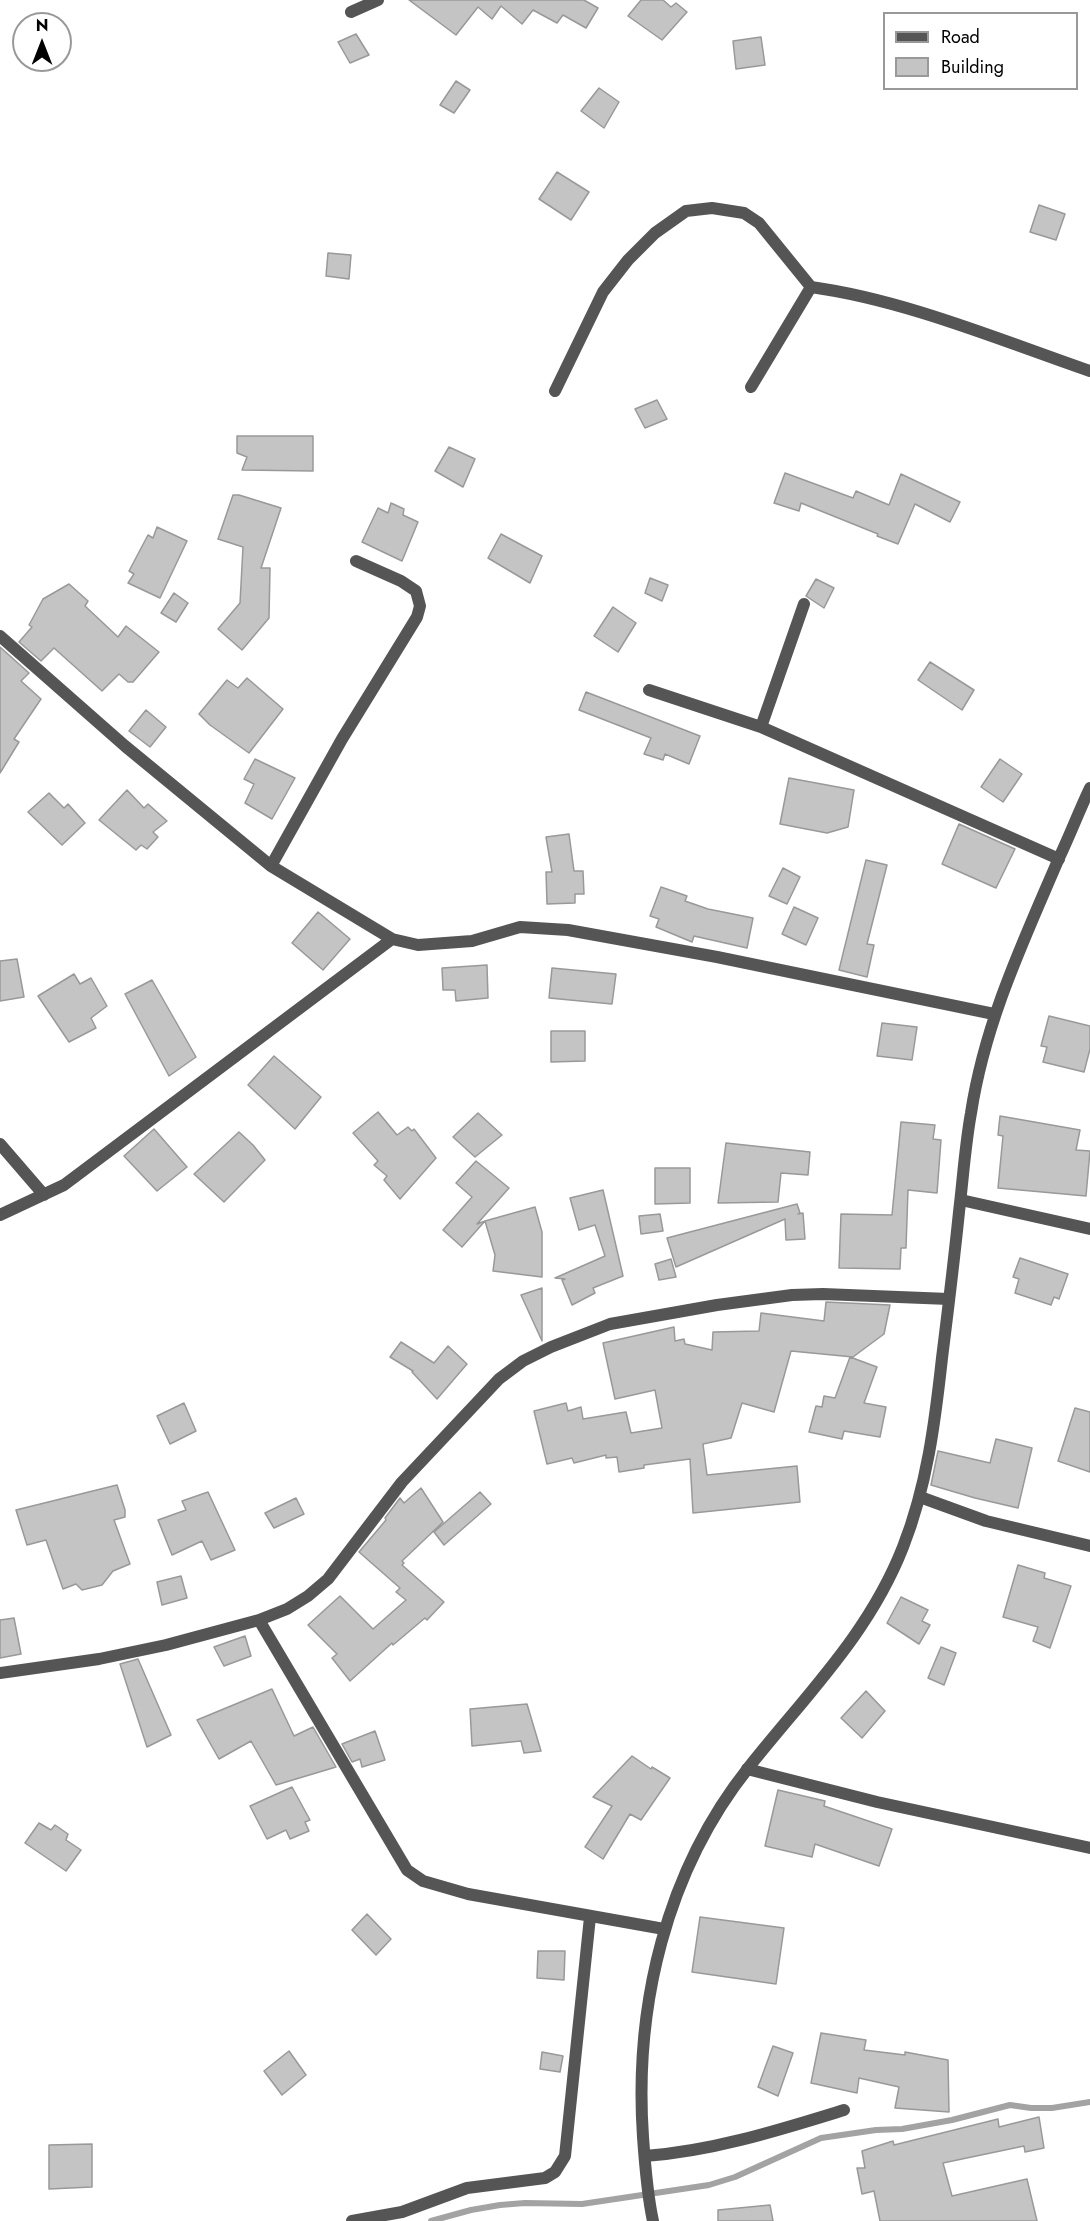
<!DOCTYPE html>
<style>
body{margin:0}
#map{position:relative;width:1090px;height:2221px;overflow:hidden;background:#fff;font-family:Jost,sans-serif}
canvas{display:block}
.legend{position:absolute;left:883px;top:12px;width:195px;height:78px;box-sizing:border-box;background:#fff;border:2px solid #999;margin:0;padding:8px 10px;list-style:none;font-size:18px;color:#000}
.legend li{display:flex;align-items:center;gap:12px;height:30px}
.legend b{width:30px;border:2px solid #999}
.north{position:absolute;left:12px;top:12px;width:60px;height:60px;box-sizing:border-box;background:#fff;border:2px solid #999;border-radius:50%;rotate:0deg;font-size:16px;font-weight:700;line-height:24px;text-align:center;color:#000}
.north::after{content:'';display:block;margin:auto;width:21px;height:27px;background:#000;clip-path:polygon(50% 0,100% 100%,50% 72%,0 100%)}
</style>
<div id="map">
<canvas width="1090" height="2221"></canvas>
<ul class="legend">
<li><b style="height:8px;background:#555"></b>Road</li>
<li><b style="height:16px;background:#c4c4c4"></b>Building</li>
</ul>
<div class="north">N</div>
</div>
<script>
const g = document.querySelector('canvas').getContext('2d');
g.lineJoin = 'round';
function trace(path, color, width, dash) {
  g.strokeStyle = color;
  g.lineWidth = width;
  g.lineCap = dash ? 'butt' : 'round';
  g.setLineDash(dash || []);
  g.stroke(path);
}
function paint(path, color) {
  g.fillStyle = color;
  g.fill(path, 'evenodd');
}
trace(new Path2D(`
 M431,2221L471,2210L500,2205L525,2203L582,2204L709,2185L735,2177L821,2138L876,2130L902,2129L952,2120L1010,2105L1031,2108H1052L1090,2102`), '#a3a3a3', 6);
const building = new Path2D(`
 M409,0H584L598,8L586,28L563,15L557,23L533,10L522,24L501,6L492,19L478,7L456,35Z
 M641,0H663L671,7L676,3L687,12L662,40L628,16Z
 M356,34L369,55L350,63L338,42Z
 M761,37L765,65L736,69L733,41Z
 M456,81L470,90L454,113L440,105Z
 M599,88L619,102L604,128L581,111Z
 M557,172L589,192L571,220L539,199Z
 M1039,205L1065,214L1056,240L1030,232Z
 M328,253L351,255L349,279L326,276Z
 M657,400L667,419L645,428L635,409Z
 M237,436H313V471L242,470L247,457L237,453Z
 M449,447L475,459L463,487L435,471Z
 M785,473L853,498L856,491L889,505L901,474L960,502L950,522L915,504L898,544L877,536L878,534L801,503L799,511L774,503Z
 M233,495H239L281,508L261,568H270L269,618L242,650L218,629L240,603L243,547L218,539Z
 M391,503L404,509L403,515L418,522L402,561L362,542L378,508L388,513Z
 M157,527L187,541L160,598L128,583L134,574L129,571L148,535L153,538Z
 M501,534L542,556L530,583L488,558Z
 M650,578L668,585L662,601L645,593Z
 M816,579L834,588L824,608L806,596Z
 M69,584L88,601L85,606L118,637L126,626L159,652L133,682H128L119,674L102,691L54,648L41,661L19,642L32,627L29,625L43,599Z
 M174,593L188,603L176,622L161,613Z
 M613,607L636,623L618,652L594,636Z
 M0,647L29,673L21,681L41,699L14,739L19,742L0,773Z
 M930,662L974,690L962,710L918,680Z
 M247,678L283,709L249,753L210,725L199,714L227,680L238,688Z
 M586,692L700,736L689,764L665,754L663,760L644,754L651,738L579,710Z
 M146,710L166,727L150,747L129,731Z
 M255,759L295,778L272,819L245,803L254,784L244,779Z
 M1000,759L1022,774L1003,802L981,787Z
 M789,778L854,790L848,827L827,833L780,824Z
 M127,790L144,808L148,804L167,821L153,832L158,837L147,849L141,845L136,850L99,820Z
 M49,793L64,808L68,804L85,823L62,845L28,812Z
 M959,824L1015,849L996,888L942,864Z
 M569,834L574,871H583L584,894H575V903L547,904L546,872H552L546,837Z
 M866,860L887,865L867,944L874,945L867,977L839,970Z
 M783,868L800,877L787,904L769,896Z
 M661,887L687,896L685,901L708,909L753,918L747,948L694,936L692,942L656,927L659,919L650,916Z
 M794,907L818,918L806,945L782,934Z
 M318,912L350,939L323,970L292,943Z
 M17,959L24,997L0,1001V961Z
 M487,965L488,998L456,1001L455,990H443L442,968Z
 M552,968L616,974L612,1004L549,998Z
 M74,974L80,984L91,978L107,1006L91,1018L96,1028L69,1042L38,996Z
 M152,980L196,1057L169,1076L125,994Z
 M1049,1016L1090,1026V1049L1084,1072L1043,1062L1047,1047L1041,1046Z
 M882,1023L917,1027L912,1060L877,1056Z
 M551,1031H585V1061L551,1062Z
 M274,1056L321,1097L295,1129L248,1085Z
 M378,1112L397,1135L408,1127L412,1131L414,1129L436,1158L400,1199L384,1180L387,1176L374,1165L378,1161L353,1133Z
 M478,1113L502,1135L475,1157L453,1137Z
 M1000,1116L1080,1130L1076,1150L1090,1151L1086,1196L998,1188L1003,1136L998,1135Z
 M901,1122L935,1125L933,1139L941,1140L937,1193L908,1190L906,1248H901L900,1269L839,1268L841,1214L892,1215Z
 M154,1129L187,1167L157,1191L124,1156Z
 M239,1132L253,1145L265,1160L224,1202L194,1174Z
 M726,1143L810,1152L808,1175L781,1173L778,1202L718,1203Z
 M476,1161L509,1188L477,1224L485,1221L462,1247L443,1230L472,1197L456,1183Z
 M655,1168H690V1203L655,1204Z
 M603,1190L623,1276L593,1288L595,1293L572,1305L562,1280L565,1279L555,1278L605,1256L595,1225L579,1230L570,1198Z
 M797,1204L800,1213L798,1214L803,1213L805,1239L786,1240L785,1219L676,1267L667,1238Z
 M535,1207L542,1232V1277L493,1271L495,1255L485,1221Z
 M660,1214L663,1231L641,1234L639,1216Z
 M1020,1258L1068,1274L1059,1299L1054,1297L1051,1305L1015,1293L1019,1279L1013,1277Z
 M671,1259L676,1277L659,1280L655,1264Z
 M542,1288V1341L521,1295Z
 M826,1302L890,1305L884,1334L853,1357L791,1351L774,1412L742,1403L731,1438L703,1444L707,1475L797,1466L800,1502L693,1513L690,1459L644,1465V1468L619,1472L617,1457L606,1458V1455L574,1463L572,1458L547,1464L534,1411L566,1403L568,1411L581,1407L583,1419L626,1412L631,1433L662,1428L655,1390L615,1399L603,1343L674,1327L675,1341L684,1339L685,1344L712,1350L713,1332L759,1331L761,1313L824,1321Z
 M401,1342L434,1363L448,1346L467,1364L437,1399L412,1372L413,1371L390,1357Z
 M850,1357L877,1367L864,1403L886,1407L880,1437L844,1431L842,1439L809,1432L816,1406L822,1407L824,1396L835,1398Z
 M184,1403L196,1431L170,1444L157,1416Z
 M1075,1408L1090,1412V1472L1058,1461Z
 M996,1439L1032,1448L1018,1508L975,1498L931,1485L938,1451L990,1463Z
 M117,1485L125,1510V1517L114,1520L130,1564L113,1571L102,1585L82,1590L76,1584L63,1589L46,1540L27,1545L16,1510Z
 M421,1488L443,1522L402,1561L404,1563L402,1565L444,1602L427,1620L425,1618L393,1645L392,1643L350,1681L332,1658L337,1654L308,1625L340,1596L373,1629L406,1600L396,1592L400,1588L359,1552L386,1520L385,1518L400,1498L404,1503Z
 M208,1492L235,1550L211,1560L202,1541L172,1555L158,1520L186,1510L182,1501Z
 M480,1492L491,1504L444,1545L434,1532Z
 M296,1498L304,1514L274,1528L265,1513Z
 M1018,1565L1045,1573L1044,1578L1071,1586L1050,1648L1033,1641L1038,1627L1003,1617Z
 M181,1576L187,1598L162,1605L157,1582Z
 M901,1597L928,1610L922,1621L930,1625L919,1644L887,1623Z
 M14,1618L21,1654L0,1658V1620Z
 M245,1636L251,1656L224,1666L214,1647Z
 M941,1647L956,1653L944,1685L928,1678Z
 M138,1659L171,1735L147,1747L120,1664Z
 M272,1689L294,1736L313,1727L336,1767L276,1785L251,1741L219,1759L197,1720Z
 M866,1691L885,1711L862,1738L841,1718Z
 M527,1704L541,1751L524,1753L521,1741L472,1746L470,1709Z
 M375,1731L385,1760L362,1767L360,1759L352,1762L342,1744Z
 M632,1756L651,1769L652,1767L670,1778L641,1820L630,1814L603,1859L585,1847L612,1806L593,1797Z
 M292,1787L310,1820L305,1822L309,1831L290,1839L286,1830L267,1839L250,1806Z
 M778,1790L825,1801L824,1806L892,1829L879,1866L815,1844L812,1857L765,1846Z
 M39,1823L51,1830L55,1825L68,1834L66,1840L81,1850L66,1871L25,1843Z
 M367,1914L391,1939L376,1955L352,1930Z
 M700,1917L784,1928L776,1984L692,1972Z
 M538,1951H565L564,1980L537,1978Z
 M821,2033L866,2040L864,2050L905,2055V2052L948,2060L949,2112L895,2108L899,2087L859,2078L857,2093L811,2083Z
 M773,2046L793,2053L778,2096L758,2087Z
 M289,2051L306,2075L282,2095L264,2071Z
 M542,2052L563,2056L560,2072L540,2069Z
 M1039,2117L1044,2148L1025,2152L1024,2146L943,2163L952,2196L1027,2179L1037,2221H880L874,2191L862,2194L857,2168H865L862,2151L893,2141L894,2145L998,2119L999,2127Z
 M92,2144V2187L49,2189V2145Z
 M770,2205L773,2221H718V2210Z`);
paint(building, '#c4c4c4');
trace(building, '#999', 1.5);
trace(new Path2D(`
 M351,12L378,0
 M751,387L811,287
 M555,391L603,292L628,260L655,233L686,211L712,208L744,213L759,223L811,287C905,300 1000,340 1090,371
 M0,636L125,746L271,866L392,939L418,945L472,941L520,927L568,930L717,957L994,1014
 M649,690L761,727L1059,859
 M761,727L804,604
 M271,866L342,739L417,617L420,606L416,591L401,581L356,561
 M0,1144L44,1195
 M961,1200L1090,1229
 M0,1215L64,1185L392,939
 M920,1497L986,1521L1090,1546
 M259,1620L407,1870L423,1881L468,1894L664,1929
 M0,1673L99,1659L166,1645L259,1620L287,1609L308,1596L328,1579L402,1482L499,1379L523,1361L551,1347L610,1324L717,1305L792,1295L823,1294L949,1299
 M747,1769L877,1802L1090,1848
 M645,2156C713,2151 779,2130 844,2110
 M352,2221L402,2212L467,2188L545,2178L555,2172L565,2156L590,1917`), '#555', 12);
trace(new Path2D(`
 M653,2221C647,2194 645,2165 643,2137C634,2006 666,1871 749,1767C806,1695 869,1634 903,1547C927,1486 935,1422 942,1358C948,1310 954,1261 959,1212C963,1179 965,1146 971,1113C985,1022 1023,942 1059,858C1070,835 1079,811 1090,788`), '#555', 12);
</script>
